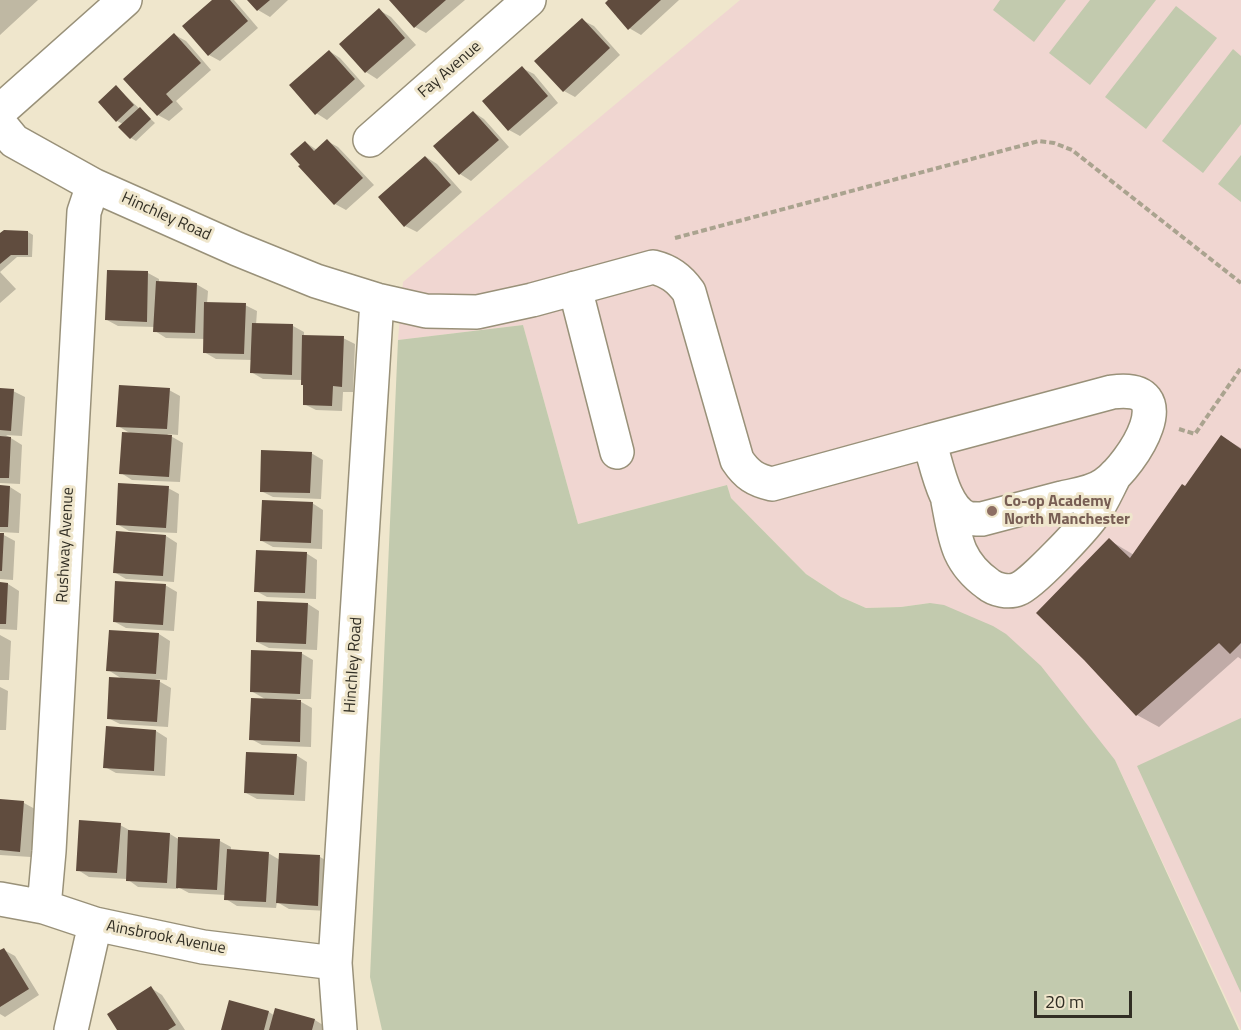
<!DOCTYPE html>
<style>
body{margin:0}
#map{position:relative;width:1241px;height:1030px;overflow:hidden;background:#efe6cc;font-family:"Titillium Web",sans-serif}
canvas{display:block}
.scale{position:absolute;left:1034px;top:991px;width:98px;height:27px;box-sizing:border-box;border:3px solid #312e24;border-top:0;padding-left:8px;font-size:18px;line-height:21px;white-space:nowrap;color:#312e24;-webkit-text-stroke:4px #efe6cc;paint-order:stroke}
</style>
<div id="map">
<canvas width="1241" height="1030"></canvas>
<div class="scale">20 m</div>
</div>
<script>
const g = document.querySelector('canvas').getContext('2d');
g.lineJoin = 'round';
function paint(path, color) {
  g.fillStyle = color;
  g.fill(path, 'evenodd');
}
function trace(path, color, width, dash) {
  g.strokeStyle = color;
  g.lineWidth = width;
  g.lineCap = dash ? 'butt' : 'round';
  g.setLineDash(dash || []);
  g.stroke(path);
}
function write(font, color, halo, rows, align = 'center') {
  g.font = font + ' "Titillium Web",sans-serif';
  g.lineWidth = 6;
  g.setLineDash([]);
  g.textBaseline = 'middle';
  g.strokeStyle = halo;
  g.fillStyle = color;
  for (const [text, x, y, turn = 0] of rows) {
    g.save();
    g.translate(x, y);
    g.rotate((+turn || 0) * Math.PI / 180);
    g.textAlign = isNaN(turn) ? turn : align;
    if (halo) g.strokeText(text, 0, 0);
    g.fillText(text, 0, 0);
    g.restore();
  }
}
paint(new Path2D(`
 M740,0H1241V1030L1115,760L930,603L901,607L866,608L841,597L806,574L731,498L727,485L578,524L523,325L398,340L403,282Z`), '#f0d6d1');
paint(new Path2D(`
 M1000,0H1066L1034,42L993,10Z
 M1090,0H1156L1090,85L1049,53Z
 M1176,6L1217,38L1146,129L1105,97Z
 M1233,49L1241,56V124L1203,173L1162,141Z
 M1241,155V202L1218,184Z
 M523,325L578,524L727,485L731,498L806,574L841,597L866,608L901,607L930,603L944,605L993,626L1006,634L1041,666L1115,760L1239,1030H382L370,977L398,340Z
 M1241,718V993L1137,766Z`), '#c2caae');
paint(new Path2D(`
 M0,0H38L0,35Z
 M214,0H234L258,28L220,61L209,55Z
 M249,0H288L270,17L258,10Z
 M391,0H465L426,33L415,27Z
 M610,0H679L641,35L629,28Z
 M379,10L391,17L416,45L377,79L366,72L341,44Z
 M582,20L594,26L620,55L575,97L564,91Z
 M175,35L186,41L211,70L176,101L183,109L169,121L158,115Z
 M329,51L340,58L365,86L327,120L316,113Z
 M522,68L534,74L558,103L520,136L509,130Z
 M116,87L155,123L136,141L131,138L123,124L117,121Z
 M473,112L484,119L509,147L471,181L460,174L435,146Z
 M327,141L338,147L374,185L346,210L335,204L305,142L317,150Z
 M426,157L437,164L462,192L417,232L405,226Z
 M28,232L33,235L32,257H17L0,272V235Z
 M0,272L16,289L0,303Z
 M109,272L148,273L159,279V283L196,284L208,291L207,304L245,305L257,311L256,325L293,326L304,332V337L343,338L355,344L353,392H343L342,411L316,410L304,404L305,386L302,380L263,379L251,372L252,360L216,359L204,352L205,339L166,338L155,331V327L118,326L107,320Z
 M0,390L13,391L25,397L22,436L6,435L22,445L20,484L0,483Z
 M169,390L180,396L178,435L167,434L183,443L180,482L132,480L121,473L133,435L118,426Z
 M1222,437L1241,448V659L1238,657L1159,727L1137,715L1109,540L1134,555L1186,488Z
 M311,453L323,460L321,499L273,497L261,491Z
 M0,487H10L21,494L19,533L0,532Z
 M168,488L179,494L177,533L129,531L117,524Z
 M312,503L323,510L322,549L273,547L262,541Z
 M0,533L15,541L13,580L0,579Z
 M166,536L177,543L174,582L126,579L114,572Z
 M306,553L317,560L316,599L267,597L256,591Z
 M0,584H8L19,591L17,630L0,629Z
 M165,585L177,592L174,631L126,628L115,622Z
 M259,603L308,604L319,611L317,650L269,648L257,642Z
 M110,631L159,634L170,641L167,680L155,679L171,688L168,727L120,724L108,718L124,680L108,670Z
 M0,635L11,641L9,680H0Z
 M301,653L313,660L311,699H296L312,708L311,747L262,745L251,739L267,700L251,691Z
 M0,687L8,691L6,730H0Z
 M107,727L156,731L167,738L165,776L116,773L105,767Z
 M296,755L307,762L305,801L257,799L246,793Z
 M0,801L24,803L35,809L31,857L0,855Z
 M120,825L131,831L170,834L180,840L220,841L231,847V851L268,853L280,860L281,855L320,857L331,863L329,911L289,909L277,902L276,908L237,906L226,899V895L189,893L178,887V889L138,887L127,879L89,877L78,870Z
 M4,950L15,956L39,995L5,1017L0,1014V952Z
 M151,988L162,995L185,1030H119Z
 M230,1002L269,1012L275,1016L276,1010L315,1020L326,1027L325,1030H223Z`), '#0003');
paint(new Path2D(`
 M212,0H230L248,21L208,56L182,26Z
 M247,0H270L257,11Z
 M389,0H446L414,28Z
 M608,0H661L628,30L605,3Z
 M379,8L405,38L365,73L339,44Z
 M582,18L610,48L563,92L534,61Z
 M174,33L201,63L166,94L173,102L157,116L123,79Z
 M329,50L355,79L315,115L289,85Z
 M522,66L548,96L508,131L482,101Z
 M116,85L134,105L116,122L98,102Z
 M140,107L151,119L130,139L118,127Z
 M473,111L499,140L459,175L433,146Z
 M327,139L363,178L334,205L298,166L300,165L290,154L305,141L314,151Z
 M425,156L451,185L404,227L378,197Z
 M4,230L28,231V255H11L0,264V233Z
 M107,270L148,271L147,322L105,320Z
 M156,281L197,283L195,333L153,332Z
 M204,302L246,303L244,354L203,353Z
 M252,323L293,324L292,375L250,373Z
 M302,335L344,336L342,387L333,386L332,406L303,405V385H301Z
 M119,385L170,388L167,429L116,427Z
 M0,388L14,389L11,431L0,430Z
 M122,432L172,435L169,477L119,474Z
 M1221,435L1241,449V643L1230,654L1219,643L1136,716L1084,660L1036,613L1109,538L1130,558L1182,484L1185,486Z
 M0,436L11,437L9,478H0Z
 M261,450L312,452L310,493L260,492Z
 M118,483L169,486L166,528L116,525Z
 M0,485L10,486L8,527H0Z
 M262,500L313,502L311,543L260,541Z
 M116,531L166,535L163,576L113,573Z
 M0,533H4L2,571H0Z
 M256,550L307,552L305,593L254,592Z
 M115,581L166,584L163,625L113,622Z
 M0,582L8,583L6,624H0Z
 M257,601L308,603L306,644L256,642Z
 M109,630L159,633L156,674L106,671Z
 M251,650L302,652L300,694L250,692Z
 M109,677L160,680L157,722L107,719Z
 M251,698L301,700L300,742L249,740Z
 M106,726L156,730L154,771L103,768Z
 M246,752L297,754L294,795L244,793Z
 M0,799L24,801L20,852L0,850Z
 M79,820L121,823L117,873L76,871Z
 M128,830L170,833L167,883L126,881Z
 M178,837L220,839L217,890L176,888Z
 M227,849L269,852L266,902L224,900Z
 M279,853L320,855L318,906L276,903Z
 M4,948L29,989L0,1007V950Z
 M151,986L176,1025L168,1030H117L107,1014Z
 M229,1000L269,1011L264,1030H221Z
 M275,1008L315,1019L312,1030H269Z`), '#604c3e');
const minor = new Path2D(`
 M0,111L125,0
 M0,124L14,141L93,185L237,249L316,281L377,300L426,311L477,312L532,300L653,267C669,271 679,278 689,292L737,460C747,475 755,480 772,484L929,441C937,464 943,508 967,518C971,519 977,519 982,519C1008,512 1035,505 1062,498C1075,495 1093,493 1105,484C1133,464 1185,382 1112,392L929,441
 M370,140L529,0
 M575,288L617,452
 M948,501C955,537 956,561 988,584C995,590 1009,593 1018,589C1032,584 1083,529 1093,515C1102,503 1108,488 1115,475
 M0,899L44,907L95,924L203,947L335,963
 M44,907L49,851L84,212L93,185
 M71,1030L95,924
 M340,1030L335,963L377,300`);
trace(minor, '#999179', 36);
trace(new Path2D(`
 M675,238L1039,141L1054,143L1072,150L1241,283
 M1179,429L1195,434L1241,368`), '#aaa38f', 4, [6, 3]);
trace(minor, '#fff', 33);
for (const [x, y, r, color] of [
 [992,511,6,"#8d6e63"]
]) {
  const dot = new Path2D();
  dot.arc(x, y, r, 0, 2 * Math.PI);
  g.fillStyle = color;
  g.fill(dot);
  trace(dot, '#efe6cc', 2);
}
write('16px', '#312e24', '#efe6cc', [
 ["Fay Avenue",450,70,-41],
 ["Hinchley Road",166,217,24],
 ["Rushway Avenue",66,545,-87],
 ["Hinchley Road",354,665,-86],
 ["Ainsbrook Avenue",166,938,11]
]);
write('bold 16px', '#785e54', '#efe6cc', [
 ["Co-op Academy",1004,502],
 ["North Manchester",1004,520]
], 'left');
</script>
